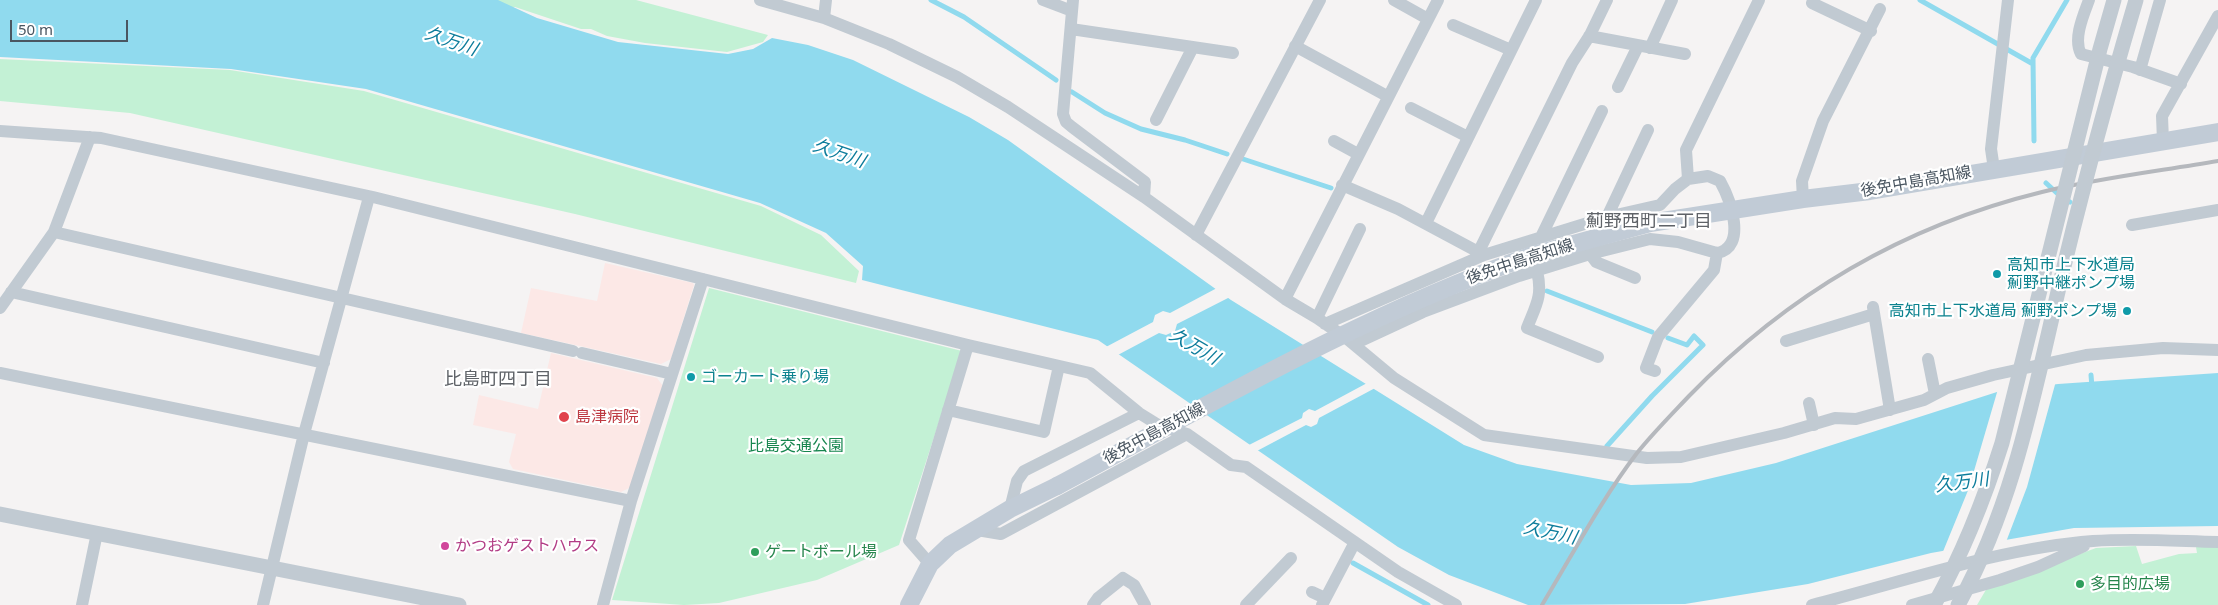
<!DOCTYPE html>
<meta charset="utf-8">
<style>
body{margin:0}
#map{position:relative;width:2218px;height:605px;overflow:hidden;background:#f5f3f3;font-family:"Noto Sans",sans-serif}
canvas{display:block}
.scale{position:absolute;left:10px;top:20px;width:118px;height:22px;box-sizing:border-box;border:2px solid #4a5661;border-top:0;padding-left:6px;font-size:15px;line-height:18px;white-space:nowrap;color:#4a5661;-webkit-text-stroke:4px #fff;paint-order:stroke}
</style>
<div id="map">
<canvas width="2218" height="605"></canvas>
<div class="scale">50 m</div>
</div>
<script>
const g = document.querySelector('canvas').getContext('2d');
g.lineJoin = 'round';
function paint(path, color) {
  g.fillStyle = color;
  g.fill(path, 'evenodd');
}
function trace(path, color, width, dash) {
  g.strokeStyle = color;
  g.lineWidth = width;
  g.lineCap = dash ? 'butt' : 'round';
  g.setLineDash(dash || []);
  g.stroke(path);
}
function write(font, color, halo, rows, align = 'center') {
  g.font = font + ' "Noto Sans","Noto Sans JP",sans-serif';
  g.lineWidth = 4.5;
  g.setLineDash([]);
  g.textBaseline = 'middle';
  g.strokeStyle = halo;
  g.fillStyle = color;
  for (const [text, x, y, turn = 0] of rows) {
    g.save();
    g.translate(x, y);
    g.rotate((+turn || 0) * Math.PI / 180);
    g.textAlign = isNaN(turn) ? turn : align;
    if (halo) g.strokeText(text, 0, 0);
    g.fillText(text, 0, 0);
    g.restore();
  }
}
paint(new Path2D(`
 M605,263L693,283L694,285L671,359L661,364L521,333L531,288L597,301Z
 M551,353L657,378L663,386L631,487L621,492L513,469L509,462L516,434L473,425L479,395L538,409Z`), '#fce8e6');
paint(new Path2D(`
 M496,0H636L768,35L763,42L727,52L645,43L607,36L591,29H581L515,7L510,8Z
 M0,59L230,70L364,91L761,206L821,235L859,271L856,283L575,214L130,113L0,101Z
 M709,288L962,351L899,545L817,580L719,603L684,605L612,600Z
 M2136,546L2142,564L2179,554L2197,553L2196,547H2218V605H1977L1987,588L2096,548Z`), '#c3f1d5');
paint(new Path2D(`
 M0,0H498L537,18L618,42L728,54L753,49L772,38L808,45L853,60L969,117L1008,140L1231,300L1464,445L1517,464L1631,485L1691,483L1776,463L1997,392L2058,384L2218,373V526L2074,528L1931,553L1808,584L1685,604L1528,605L1449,575L1398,547L1098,340L862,280L863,266L826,233L760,203L366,89L231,69L0,57Z`), '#90daee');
paint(new Path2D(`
 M1217,288L1230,297L1177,324L1175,331L1166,335L1159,333L1116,356L1104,348L1153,322L1155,315L1163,311L1170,313Z
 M2056,381L2027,487L2006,542L1942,554L1969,488L1998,389Z
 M1369,382L1377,387L1319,418L1317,424L1311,427L1306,425L1255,452L1247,446L1302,418L1303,413L1309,409L1315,411Z`), '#f5f3f3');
trace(new Path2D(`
 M931,0L964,17L1056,80
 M1920,0L2033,64
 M1072,92L1105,113L1141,129L1185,140L1227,154
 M2034,141L2033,58L2067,0
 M1243,159L1331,188
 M2046,183L2059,195L2070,202
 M1547,291L1652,332
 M2091,375L2092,387
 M1607,446L1652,396L1703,345L1694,336L1687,345L1668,338
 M1353,563L1428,605`), '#90daee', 5);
trace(new Path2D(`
 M760,0L824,18L889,44L957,77L1008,107L1144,197L1285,299L1317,318L1346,338L1394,378L1484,435L1647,458L1681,457L1784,433L1835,418L1856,419L1924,400L1947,388L1993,375L2086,355L2163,348L2218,350
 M1043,0L1072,11
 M1073,0L1063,114L1066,122L1072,127L1145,182L1144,197
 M1394,0L1428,19
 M2089,0C2083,16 2073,39 2081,54L2133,67L2181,84
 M1812,3L1871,31
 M824,18L826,0
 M1453,25L1511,50
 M1071,29L1233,53
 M1589,36L1685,54
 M1295,46L1387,96
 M1650,48L1672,0
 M2140,70L2160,0
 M1618,87L1638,46
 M1411,108L1468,137
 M1156,120L1193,47
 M0,131L101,138L373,197L968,345L1090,373L1139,413L1160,426L1187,434L1231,465L1246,467L1398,572L1456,605
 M1334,141L1358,154
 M2163,141L2162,116L2218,16
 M1994,169L1991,149L2008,0
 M1688,179L1686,150L1759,0
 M1342,185L1398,209L1484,255L1607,217L1660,205L1675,189L1688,179L1708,176L1720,181C1730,199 1748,247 1717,253L1678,242L1650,239L1590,254L1519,276L1423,312L1354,344
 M1803,199L1802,181L1823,121L1880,9
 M1607,217L1648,130
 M1426,223L1536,0
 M2132,225L2218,210
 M54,232L573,351
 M1196,235L1320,0
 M1541,237L1602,111
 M1479,251L1572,63L1590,35L1607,0
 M1590,254L1596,262L1635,278
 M1537,271C1543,296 1536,305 1527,328L1598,357
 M11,292L324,363
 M1285,299L1438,0
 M1873,307L1890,410
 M0,308L54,232L90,137
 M1317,318L1360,229
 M1325,324L1484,255
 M1786,341L1874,314
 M582,353L672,374
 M1928,359L1935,394
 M1655,371L1646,368L1658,337L1714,270L1717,253
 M0,373L631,501
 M1809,403L1814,425
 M948,410L1044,432L1059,366
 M1010,509L1017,481L1024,471L1139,413
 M977,530L1001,534L1187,434
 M930,564L909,540L968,345
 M1312,592L1325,598
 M82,605L97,533
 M263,605L304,434L369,197
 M603,605L631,501L703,279
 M1093,605L1098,598L1123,578L1134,585L1145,605
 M1246,605L1291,558
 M1322,605L1355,542
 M1812,605C1902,582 2001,548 2093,541C2135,538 2176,541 2218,542
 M1912,605L2000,580L2038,567L2084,546`), '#c1cad2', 12);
trace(new Path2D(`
 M0,514L459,605`), '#c1cad2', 15);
trace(new Path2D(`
 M1530,256L1650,223L1803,199L1870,191L2218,132
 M909,605L930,564L950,545L1010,509L1057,486`), '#c1cbd6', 18);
trace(new Path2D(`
 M1542,605C1573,554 1601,500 1637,453C1653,433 1671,415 1689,396C1788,294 1903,226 2042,192C2099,178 2160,171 2218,161`), '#b5b8bd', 4);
trace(new Path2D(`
 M1934,605C1963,553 1984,500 2002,443L2100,49L2114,0
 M1958,605C2012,507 2032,404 2057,296C2080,197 2107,98 2136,0`), '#c1cad2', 15);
trace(new Path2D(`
 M1057,486C1212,403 1364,314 1530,256`), '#c1cbd6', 18);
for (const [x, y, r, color] of [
 [1997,274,5,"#0f9aa8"],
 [2127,311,5,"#0f9aa8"],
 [691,377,5,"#0f9aa8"],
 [564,417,6,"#e0444e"],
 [445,546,5,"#d1479c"],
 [755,552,5,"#2e9e5b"],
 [2080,584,5,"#2e9e5b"]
]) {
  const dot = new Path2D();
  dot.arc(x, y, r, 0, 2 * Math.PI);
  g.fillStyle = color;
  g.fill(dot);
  trace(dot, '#fff', 2);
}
write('16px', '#4a5661', '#fff', [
 ["後免中島高知線",1916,182,-10],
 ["後免中島高知線",1520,262,-18],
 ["後免中島高知線",1154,434,-28]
]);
write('16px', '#0d838f', '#fff', [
 ["高知市上下水道局",2007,265],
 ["薊野中継ポンプ場",2007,283],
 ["高知市上下水道局 薊野ポンプ場",2117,311,"right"],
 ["ゴーカート乗り場",701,377]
], 'left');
write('16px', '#be3a42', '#fff', [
 ["島津病院",575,417]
], 'left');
write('16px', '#17864f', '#fff', [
 ["比島交通公園",796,446]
]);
write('16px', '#b23c85', '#fff', [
 ["かつおゲストハウス",455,546]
], 'left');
write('16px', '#27864d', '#fff', [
 ["ゲートボール場",765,552],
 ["多目的広場",2090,584]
], 'left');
write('italic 18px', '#0c7c9b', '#fff', [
 ["久万川",451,42,19],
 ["久万川",839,154,19],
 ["久万川",1194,347,30],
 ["久万川",1962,483,-7],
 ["久万川",1550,533,12]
]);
write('18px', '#5f6368', '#fff', [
 ["薊野西町二丁目",1649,222],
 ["比島町四丁目",498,380]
]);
</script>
